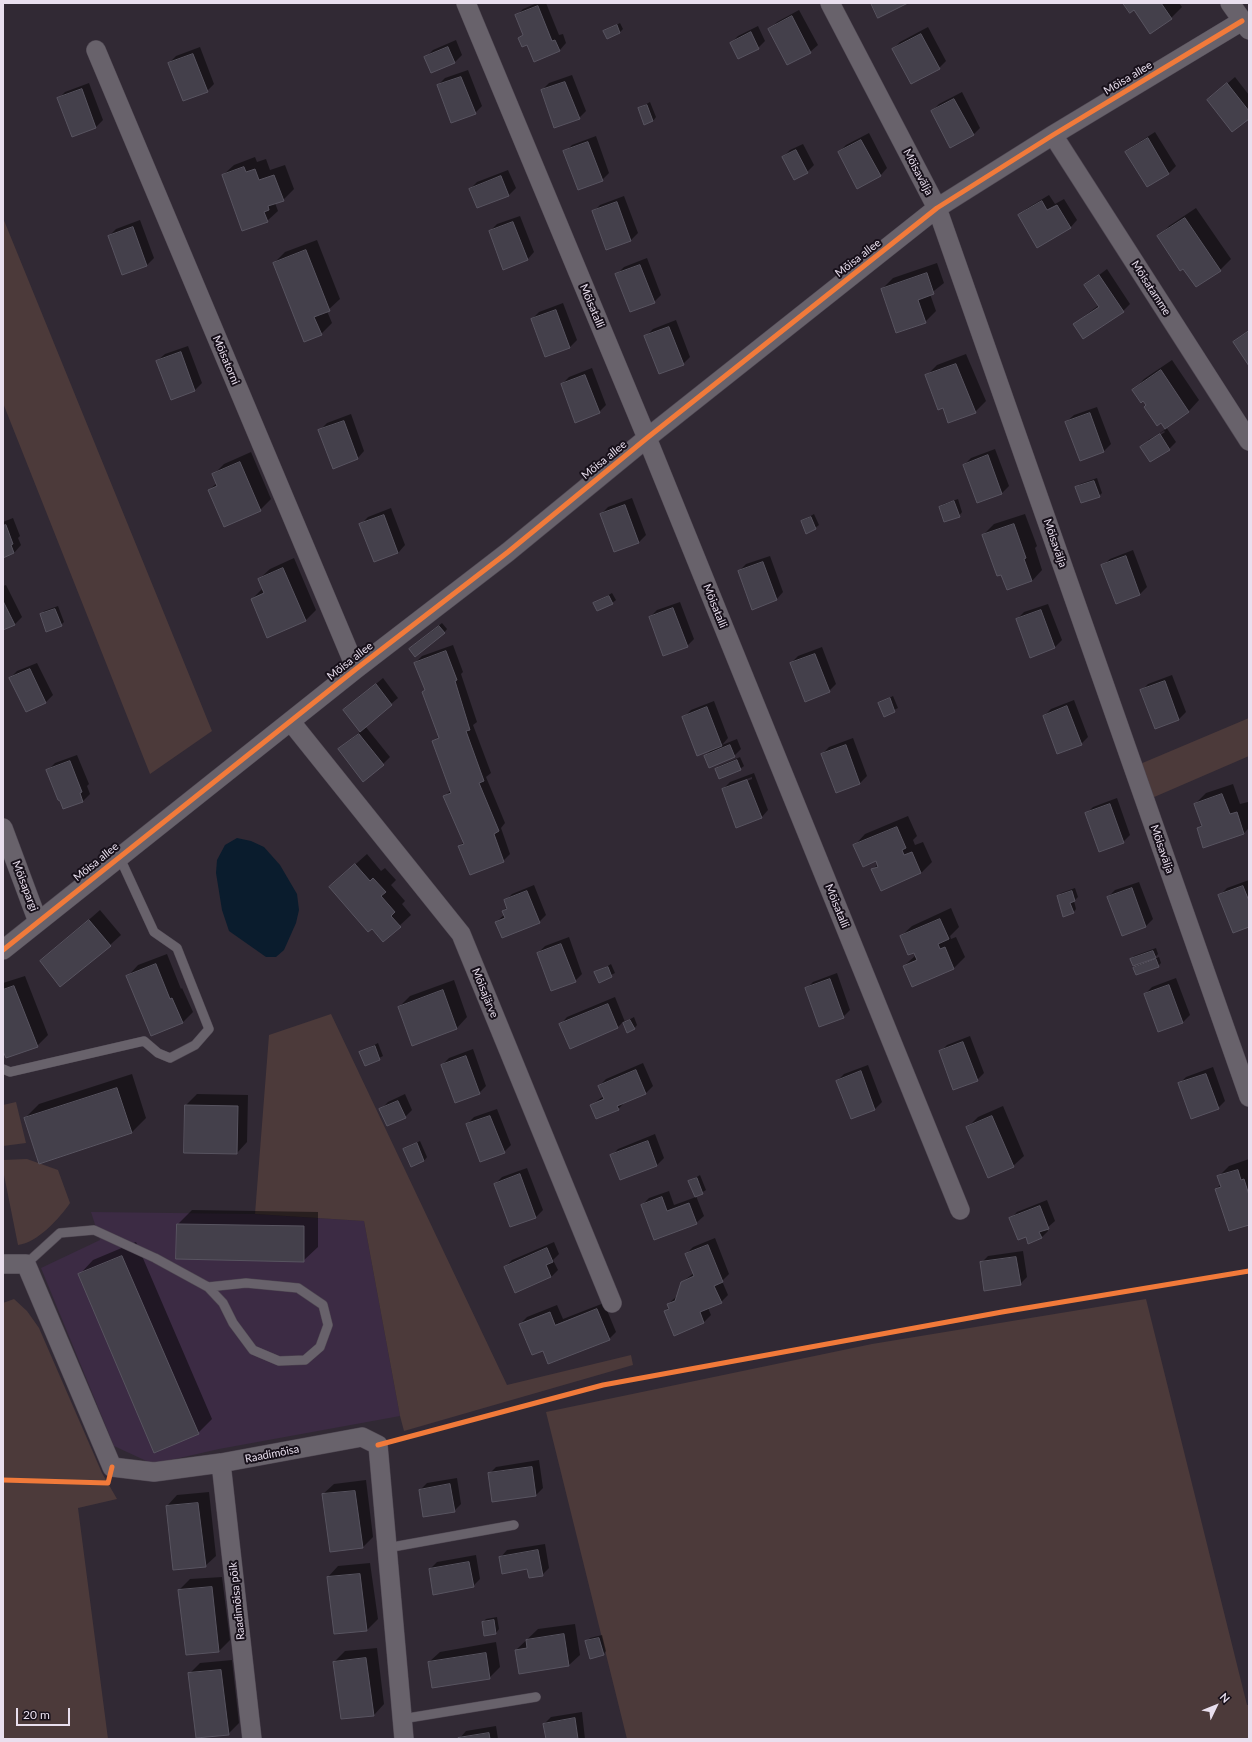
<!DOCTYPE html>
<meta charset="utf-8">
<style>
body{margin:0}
#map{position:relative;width:1252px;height:1742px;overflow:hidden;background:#312934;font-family:Lato,sans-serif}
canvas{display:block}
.frame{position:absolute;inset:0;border:4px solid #e9dfee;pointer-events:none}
.north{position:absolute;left:1196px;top:1686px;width:40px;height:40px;-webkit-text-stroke:3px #17101a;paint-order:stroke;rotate:47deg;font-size:11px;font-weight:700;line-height:16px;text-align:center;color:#e9dfee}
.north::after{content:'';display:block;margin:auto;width:14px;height:18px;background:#e9dfee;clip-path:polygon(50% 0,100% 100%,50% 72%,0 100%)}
.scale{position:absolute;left:16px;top:1708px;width:54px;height:18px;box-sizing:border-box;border:2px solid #e9dfee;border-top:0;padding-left:5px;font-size:12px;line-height:14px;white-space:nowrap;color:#e9dfee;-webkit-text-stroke:3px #17101a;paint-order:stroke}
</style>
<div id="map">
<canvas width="1252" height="1742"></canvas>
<div class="frame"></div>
<div class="north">N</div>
<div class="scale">20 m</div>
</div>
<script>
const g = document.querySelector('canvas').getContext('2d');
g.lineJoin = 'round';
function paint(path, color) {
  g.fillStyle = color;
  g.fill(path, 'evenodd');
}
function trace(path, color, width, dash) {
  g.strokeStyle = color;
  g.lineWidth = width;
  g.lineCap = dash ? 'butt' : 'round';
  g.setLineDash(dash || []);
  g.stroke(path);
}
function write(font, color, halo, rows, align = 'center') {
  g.font = font + ' Lato,sans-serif';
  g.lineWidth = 4;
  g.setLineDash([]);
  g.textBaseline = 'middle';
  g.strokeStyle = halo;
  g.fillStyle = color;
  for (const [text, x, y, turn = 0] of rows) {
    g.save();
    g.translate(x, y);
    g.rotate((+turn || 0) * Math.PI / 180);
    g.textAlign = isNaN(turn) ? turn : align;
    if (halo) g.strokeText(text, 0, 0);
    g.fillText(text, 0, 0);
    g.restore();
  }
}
paint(new Path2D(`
 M91,1212L255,1214L364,1221L400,1416L219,1449L153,1464L114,1446L41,1268L100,1240Z`), '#3c2b44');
paint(new Path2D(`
 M3,218L212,731L150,774L3,403Z
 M1249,718V756L1145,801L1133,767Z
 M331,1014L507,1385L631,1355L633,1365L404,1431L400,1416L364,1221L255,1214L269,1035Z
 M16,1102L26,1143L3,1146V1105Z
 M27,1159L58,1170L70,1203C60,1218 37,1243 18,1245L3,1170V1160Z
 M14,1299L27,1311L39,1328L102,1473L117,1499L78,1508L108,1739H3V1303Z
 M1146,1299L1247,1705H1249V1739H627L546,1412L872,1344Z`), '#4c3a3a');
paint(new Path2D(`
 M237,838L251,841L264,847L280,865L297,894L299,910L296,923L284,950L276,957H266L229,931L222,910L216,873L217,860L225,845Z`), '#0a1c2d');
paint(new Path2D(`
 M537,3H546L559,35L563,34L566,43L559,51L528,44L519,38L524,33L516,16L523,9Z
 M1124,3H1179L1182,7L1171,18L1151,32L1134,9Z
 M799,10L818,45L810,52L788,64L770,29L777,22Z
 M620,23L623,29L619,33L605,31Z
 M758,26L765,41L758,48L731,43L738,36Z
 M928,27L946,61L939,68L893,49L900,42Z
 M456,40L462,55L455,62L426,57L433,50Z
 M200,47L214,84L207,91L169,63L176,56Z
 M468,70L482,106L475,113L438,85L445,78Z
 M572,75L586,111L579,118L542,90L549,83Z
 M1235,77L1249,95V118L1208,100Z
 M89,83L103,120L96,127L72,136L58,99L65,92Z
 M962,92L980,128L973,135L932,111L939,104Z
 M650,102L656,117L653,121L639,108Z
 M1155,132L1176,166L1169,173L1147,186L1126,153L1133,146Z
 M869,133L887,168L880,176L839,152L846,145Z
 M596,136L609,173L602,180L565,152L572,145Z
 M803,144L814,165L807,172L783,157L790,150Z
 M255,157L257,162L266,159L270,170L285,165L294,189L283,200L275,203L278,211L267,221L223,175L234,165Z
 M508,170L516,188L509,195L470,189L477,182Z
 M1049,195L1055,204L1064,199L1077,220L1070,228L1019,216L1026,209Z
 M624,196L638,233L631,240L593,212L600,205Z
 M1196,208L1231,259L1220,270L1197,286L1159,236L1169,226Z
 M520,216L534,252L527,260L490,231L497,224Z
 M140,220L154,258L147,265L123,274L109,236L116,229Z
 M317,240L340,299L327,311L332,323L321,334L274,263L285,252Z
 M647,258L661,295L654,302L617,274L624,267Z
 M937,263L944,283L930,294L936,311L925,322L882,289L893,278Z
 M1107,269L1130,304L1123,311L1074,324L1099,305L1086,285Z
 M563,303L577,340L570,347L546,356L532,319L539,312Z
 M676,320L690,357L683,364L646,336L653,329Z
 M1249,330V364L1235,342Z
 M188,346L202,383L195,390L171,399L157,361L165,354Z
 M966,354L986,401L975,412L944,407L926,376L937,365Z
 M1172,360L1199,400L1189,411L1166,427L1176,442L1169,449L1150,461L1142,447L1149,440L1166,429L1134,390L1144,379ZM1164,431L1165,432L1148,443V440Z
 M592,368L606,405L599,412L562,384L569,377Z
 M1097,407L1111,444L1104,451L1080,459L1066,422L1074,415Z
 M351,414L364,451L357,459L320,430L327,423Z
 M995,449L1009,486L1002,493L978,502L964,465L971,458Z
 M251,452L271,499L260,510L209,490L217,483L213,475L224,464Z
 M1097,478L1102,493L1099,496L1077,487L1080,484Z
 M632,498L646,535L639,542L601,514L608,507Z
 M958,499L962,512L959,516L940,507L943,504Z
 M391,508L405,545L398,553L361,524L368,517Z
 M814,514L819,525L815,528L802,521Z
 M1025,514L1037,546L1035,548L1042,570L1032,581L983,535L994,524Z
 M13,518L20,536L18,538L21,545L14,553L3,557V522Z
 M1133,550L1147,587L1140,594L1116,603L1102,566L1110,559Z
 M770,556L783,592L776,600L739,571L746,564Z
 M294,558L316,610L306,620L252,599L263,588L259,579L270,569Z
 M6,585L22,617L15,624L3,629V586Z
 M612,593L616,600L612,603H595Z
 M680,602L694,639L687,646L650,617L657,610Z
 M1048,604L1062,640L1055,647L1031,656L1017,619L1024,612Z
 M58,606L64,622L61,625L41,615L44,611Z
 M442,623L447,629L444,633L414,646Z
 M453,645L463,672L461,674L477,722L473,725L491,773L486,777L505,823L501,828L510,854L503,861L459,846L464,842L445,796L451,790L433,742L439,736L426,689L415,663L422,656Z
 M822,647L836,684L829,691L791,663L798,656Z
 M37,663L53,695L46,702L27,711L10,678L17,671Z
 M1172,675L1186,712L1179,719L1155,728L1141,691L1148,684Z
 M383,678L398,698L365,726L390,757L383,764L340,749L361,731L344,711Z
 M893,696L898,708L884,715L879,703Z
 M1074,700L1088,737L1081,744L1044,716L1051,709Z
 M714,701L728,738L722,745L737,739L741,749L734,756H705L712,749L684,717L691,710Z
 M853,738L867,776L860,783L836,792L822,754L829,747Z
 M77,755L89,784L87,786L90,794L83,801L64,808L48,770L55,763Z
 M740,757L744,766L740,769H716L719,766Z
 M754,773L768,810L761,818L723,789L730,782ZM752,777V779L730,787V785Z
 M1233,784L1240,804L1248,802L1249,828L1244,833L1204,847L1198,828L1202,824L1195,804L1206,793Z
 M1117,798L1130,835L1123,842L1086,814L1093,807Z
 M908,816L917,836L913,840L915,845L923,842L932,862L921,873L873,869L878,864L876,860L855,845L865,834Z
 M367,854L381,871L385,868L396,880L391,885L405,901L402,904L411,915L383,941L330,887Z
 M1249,880V926L1220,895L1227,888Z
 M1139,882L1153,919L1146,926L1122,934L1108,897L1115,890Z
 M534,885L546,915L539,922H496L504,915L503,911L507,907L505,901L512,894Z
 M1075,888L1078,897L1074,901L1076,909L1073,913L1058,896L1061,893Z
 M951,908L959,927L950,936L951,939L956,937L965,957L954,968L913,986L904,966L916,955L901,936L912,926Z
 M100,910L121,935L110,945L41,962Z
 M569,937L582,974L575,981L538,953L545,946Z
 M1156,948L1158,954L1154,959L1159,957L1161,963L1158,966L1134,968L1139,963L1131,959L1134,956Z
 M167,954L181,989L182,988L193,1012L182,1023L128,976L138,965Z
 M611,964L615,973L599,981L596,973Z
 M837,973L850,1010L843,1017L806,989L813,982Z
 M25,976L48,1035L37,1046L3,1048V983Z
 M1176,978L1190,1015L1183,1022L1159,1031L1145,994L1152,987Z
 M454,980L467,1017L457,1028L399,1007L410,996Z
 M615,997L625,1022L634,1017L637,1025L634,1029L627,1032L623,1022L618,1027L560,1025L567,1017Z
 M970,1036L984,1073L977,1080L940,1052L947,1045Z
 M378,1043L383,1056L366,1065L361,1052Z
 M473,1049L486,1086L479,1093L442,1065L449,1058Z
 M643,1063L653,1086L646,1093L625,1102L618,1109L591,1105L604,1096L599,1086L606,1079Z
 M868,1065L882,1102L875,1109L837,1081L844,1074Z
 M1213,1067L1225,1101L1218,1108L1179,1084L1186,1077Z
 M132,1074L146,1118L132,1132L40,1162L25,1118L39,1104Z
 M197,1094L248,1095L247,1142L237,1153L186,1105Z
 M405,1094L412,1110L405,1117L381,1109L388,1102Z
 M1003,1106L1024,1156L1013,1166L967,1128L978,1117Z
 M497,1109L511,1145L504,1152L467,1124L474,1117Z
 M655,1134L664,1158L657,1165L620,1179L611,1156L618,1149Z
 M420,1141L427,1157L424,1161L404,1149Z
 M1249,1159V1224L1216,1189L1221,1184L1218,1177L1229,1166Z
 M527,1168L543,1210L536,1217L510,1226L495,1184L502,1177Z
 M700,1175L706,1190L696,1196L704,1216L696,1223L642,1205L649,1198L669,1191L674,1205L696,1197L690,1181Z
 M1047,1200L1055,1221L1047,1228L1048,1231L1041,1238L1026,1235L1010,1219L1017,1212Z
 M192,1210L318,1212V1247L303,1261L178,1224Z
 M715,1238L729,1274L722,1281L728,1295L721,1302L708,1308L711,1315L704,1322L665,1311L669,1307L668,1304L677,1296L682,1282L694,1273L686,1254L693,1247Z
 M136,1242L212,1419L198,1433L79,1275L93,1260Z
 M554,1242L559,1254L553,1260L558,1270L551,1277L505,1267L512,1260Z
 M1023,1251L1027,1277L1020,1284L981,1263L988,1256Z
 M604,1303L616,1332L609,1339L544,1350L520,1324L527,1317L557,1305L563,1319Z
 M539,1460L543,1488L536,1495L493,1501L489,1474L496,1467Z
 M457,1478L461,1504L454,1511L420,1490L427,1483Z
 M366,1480L373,1537L363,1547L323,1494L334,1484Z
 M209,1492L216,1556L205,1566L167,1506L177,1495Z
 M545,1544L549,1568L542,1575L500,1558L507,1550Z
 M476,1555L480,1579L473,1586L430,1569L437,1562Z
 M370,1563L378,1619L367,1630L335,1633L328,1577L338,1566Z
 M222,1577L230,1640L219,1651L179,1590L190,1579Z
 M497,1617L499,1629L496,1633L485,1635L483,1622L486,1619Z
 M575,1624L580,1655L569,1665L516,1650L538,1629Z
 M602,1635L606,1651L603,1655L586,1642L590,1638Z
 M496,1642L500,1667L489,1678L429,1662L440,1652Z
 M377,1648L384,1704L374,1715L334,1662L345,1651Z
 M232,1660L239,1723L228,1734L189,1674L200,1663Z
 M582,1712L585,1739H547L544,1724L551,1717Z
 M496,1726L498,1739H459L466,1731Z`), '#0007');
const building = new Path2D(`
 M871,3H908L878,18Z
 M1123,3H1161L1172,19L1150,34L1134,10L1130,13Z
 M538,6L552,41L555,40L560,51L534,62L527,45L522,47L518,38L523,35L515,15Z
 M792,16L811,53L787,65L768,29Z
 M617,25L620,33L607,39L603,31Z
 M751,32L759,49L738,59L730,43Z
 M921,34L940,69L911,84L892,49Z
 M448,47L455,63L431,73L424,57Z
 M193,54L208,92L183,101L168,63Z
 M461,77L476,114L451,123L437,85Z
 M565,82L580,119L554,128L541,90Z
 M1227,83L1249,111V119L1232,132L1207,100Z
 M82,89L96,128L72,137L57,98Z
 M954,99L974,135L950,148L931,111Z
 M647,105L653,121L644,125L638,108Z
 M1148,138L1169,174L1147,187L1125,152Z
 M861,140L881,176L857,189L838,152Z
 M588,142L603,181L578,190L563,151Z
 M796,150L808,173L794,180L782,157Z
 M244,167L246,172L255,169L259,180L274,175L284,201L268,206L269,210L264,212L268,222L242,231L222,175Z
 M501,176L509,196L477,208L469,189Z
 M1042,201L1047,210L1057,205L1071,228L1037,248L1018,215Z
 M617,202L631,241L606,250L592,211Z
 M1185,218L1221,271L1196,287L1183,269L1180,271L1157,236Z
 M513,222L528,260L503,270L489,231Z
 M133,227L147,266L122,275L108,236Z
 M306,250L330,311L314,317L322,335L304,342L273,263Z
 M640,265L655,303L630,312L615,274Z
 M927,273L934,294L918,300L926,323L896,333L881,289Z
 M1099,275L1124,312L1083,339L1073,324L1099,307L1084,285Z
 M556,310L570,348L545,357L531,319Z
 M669,327L684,365L659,374L644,336Z
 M1249,331V366L1233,342Z
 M181,352L195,391L171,400L156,361Z
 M956,364L976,413L948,423L943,408L938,410L925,375Z
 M1161,370L1189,412L1165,429L1161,423L1157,426L1144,407L1146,405L1143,401L1141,403L1132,390Z
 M585,375L600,413L575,423L561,384Z
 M1090,413L1104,452L1080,461L1065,422Z
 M344,421L358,459L333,469L318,430Z
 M1160,434L1170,450L1150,462L1140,447Z
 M988,455L1002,494L977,503L963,465Z
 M240,462L261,511L224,527L208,490L217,486L212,474Z
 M1094,481L1100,497L1081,503L1075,487Z
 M954,501L960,517L944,522L939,507Z
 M625,505L639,543L614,552L600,514Z
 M384,515L398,553L374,562L359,524Z
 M811,517L816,529L806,534L801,521Z
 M1014,524L1026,558L1024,559L1032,581L1007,590L1001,575L997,576L982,535Z
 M6,525L13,544L11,545L14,553L3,558V526Z
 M1126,556L1140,595L1116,604L1101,565Z
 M763,562L777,600L752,610L738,571Z
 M283,568L306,621L267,638L251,599L264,593L258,579Z
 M609,596L613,604L597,611L593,603Z
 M3,601L15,625L3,630Z
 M673,608L688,647L663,656L649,617Z
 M55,609L62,626L46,632L40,614Z
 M1041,610L1055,648L1030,658L1016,619Z
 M439,626L445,633L415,657L409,649Z
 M446,651L457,680L455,681L470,730L466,731L484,781L479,783L499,831L494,834L504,862L470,875L458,846L464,844L443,796L451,793L432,741L439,738L422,692L425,690L414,663Z
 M815,654L830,692L805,702L790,663Z
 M30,669L46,703L26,712L9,678Z
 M1165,681L1179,720L1155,729L1140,690Z
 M376,684L392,705L360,732L343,710Z
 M890,698L895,712L884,717L878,703Z
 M1067,706L1082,745L1057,754L1043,716Z
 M707,707L722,746L697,756L682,717Z
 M359,734L384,765L363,782L338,749Z
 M730,745L735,757L709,768L704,756Z
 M846,745L860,784L836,793L821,754Z
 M737,760L741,770L719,779L715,769Z
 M70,761L82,792L80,793L83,802L63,809L60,801L58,800L46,770Z
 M747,780L762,818L736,828L722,789Z
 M1222,794L1230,814L1237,812L1244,834L1203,848L1197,828L1202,826L1194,804Z
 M1110,804L1124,843L1099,852L1085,813Z
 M897,827L906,848L902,850L904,855L912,852L921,873L881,891L871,869L878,867L876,861L863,867L853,845Z
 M355,864L370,881L373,878L386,892L381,896L395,912L391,916L401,927L383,942L372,929L368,932L329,887Z
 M1243,886L1249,901V927L1233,933L1218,895Z
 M1132,888L1146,927L1122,936L1107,897Z
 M527,891L540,923L502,938L495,922L505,918L502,911L507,909L504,900Z
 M1072,891L1075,901L1070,903L1074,913L1063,917L1057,896Z
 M940,919L949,939L938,944L940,949L945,947L954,969L912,987L903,966L917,960L914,953L908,955L900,936Z
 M89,920L111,946L60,987L40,961Z
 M561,944L576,982L551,991L537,953Z
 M1153,951L1156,958L1133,966L1130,959Z
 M1156,959L1159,967L1136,975L1133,968Z
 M156,964L170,999L172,998L183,1023L151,1036L126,976Z
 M608,967L612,977L599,983L594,972Z
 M830,979L844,1018L819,1027L805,988Z
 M1169,985L1183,1023L1158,1032L1144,994Z
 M14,986L38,1047L6,1058L3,1051V990Z
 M443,990L457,1029L412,1046L398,1007Z
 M608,1004L618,1028L570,1049L559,1024Z
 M630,1020L635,1029L627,1033L623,1023Z
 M963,1042L978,1081L953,1090L939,1051Z
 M375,1046L380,1060L365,1066L359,1052Z
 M466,1056L480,1094L455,1103L441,1065Z
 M636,1070L646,1094L617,1106L619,1110L596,1119L590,1105L604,1099L598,1086Z
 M861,1071L875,1110L851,1119L836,1081Z
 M1206,1074L1219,1109L1191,1119L1178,1083Z
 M117,1088L132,1133L39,1164L24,1118Z
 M398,1101L406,1118L387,1126L379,1109Z
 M185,1105L238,1106L237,1154L184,1153Z
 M490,1116L505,1153L480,1162L466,1124Z
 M992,1116L1014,1167L988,1178L966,1127Z
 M648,1141L657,1166L620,1180L610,1155Z
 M417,1143L424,1161L411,1167L403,1149Z
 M1238,1170L1241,1180L1244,1179L1249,1195V1225L1229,1231L1215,1189L1221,1187L1217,1176Z
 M520,1174L536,1218L510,1227L494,1184Z
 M697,1178L703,1194L695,1197L688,1181Z
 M662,1197L667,1211L689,1203L697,1224L654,1240L641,1205Z
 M1040,1206L1049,1229L1039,1232L1042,1238L1028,1244L1026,1237L1018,1240L1009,1218Z
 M177,1224L304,1226V1262L176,1259Z
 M708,1245L723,1282L714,1286L722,1303L700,1312L704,1323L674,1336L664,1311L669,1309L667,1304L675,1301L681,1282L694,1276L685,1254Z
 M547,1248L553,1262L546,1265L551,1277L515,1293L504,1267Z
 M122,1256L199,1434L154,1453L78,1274Z
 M1016,1257L1021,1285L984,1291L980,1262Z
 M597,1309L610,1340L548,1364L543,1351L532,1355L519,1324L550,1312L555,1325Z
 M532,1467L536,1496L492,1502L488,1473Z
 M450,1484L455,1512L423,1517L419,1490Z
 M355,1491L363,1548L330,1552L322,1494Z
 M198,1503L206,1567L173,1570L166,1506Z
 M538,1550L543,1576L529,1578L527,1569L502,1574L499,1557Z
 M469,1562L474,1587L433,1595L429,1569Z
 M360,1574L367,1631L334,1634L327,1577Z
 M212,1587L219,1652L186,1655L178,1590Z
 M494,1620L496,1634L484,1636L482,1622Z
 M564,1634L569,1666L519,1674L515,1650L527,1648L526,1640Z
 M599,1638L604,1655L590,1659L585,1641Z
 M486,1653L490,1679L432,1688L428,1662Z
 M366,1658L374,1716L341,1719L333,1662Z
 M221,1670L229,1735L196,1738L188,1673Z
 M575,1718L578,1739H546L543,1724Z
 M489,1733L490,1739H458V1738Z`);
paint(building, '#44404b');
trace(building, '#585460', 1);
const lane = new Path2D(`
 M3,1069L10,1072L144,1041L158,1053L170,1058L195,1045L209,1029L177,948L154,932L119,856
 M26,1264L60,1233L94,1230L155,1258L208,1287L246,1283L298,1288L323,1305L328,1325L320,1347L305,1360L279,1361L253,1350L233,1323L223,1303L208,1287
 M387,1548L514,1525
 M402,1719L536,1697`);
const street = new Path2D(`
 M466,3L647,438L960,1210
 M830,3L937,208L1249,1097
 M1230,3L1249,30
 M96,50L356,669
 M1053,135L1249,441
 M291,722L461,934L612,1303
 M3,828L38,922
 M3,950L356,669L508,552L647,438L937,208L1053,135L1242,21
 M3,1264H26L112,1467L154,1472L221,1463L362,1437L378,1445L404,1739
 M221,1463L252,1739`);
trace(lane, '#4f4752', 10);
trace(street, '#4f4752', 20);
trace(lane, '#68626b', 9);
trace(street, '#68626b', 19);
trace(new Path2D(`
 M3,950L356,669L508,552L647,438L937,208L1053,135L1242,21
 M378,1445L603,1385L1002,1312L1249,1271
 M3,1480L108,1483L112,1467`), '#f17a3a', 5);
write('11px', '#e9dfee', '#17101a', [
 ["Mõisa allee",1128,78,-31],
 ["Mõisavälja",918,172,62],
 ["Mõisa allee",858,258,-38],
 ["Mõisatamme",1151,288,57],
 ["Mõisatalli",592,306,67],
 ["Mõisatorni",226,360,67],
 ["Mõisa allee",604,460,-39],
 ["Mõisavälja",1055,543,71],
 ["Mõisatalli",715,606,68],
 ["Mõisa allee",350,661,-38],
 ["Mõisavälja",1162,849,71],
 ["Mõisa allee",96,862,-39],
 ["Mõisapargi",25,886,69],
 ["Mõisatalli",837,906,68],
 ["Mõisajärve",485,993,68],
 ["Raadimõisa",272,1454,-11],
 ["Raadimõisa põik",237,1601,-96]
]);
</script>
